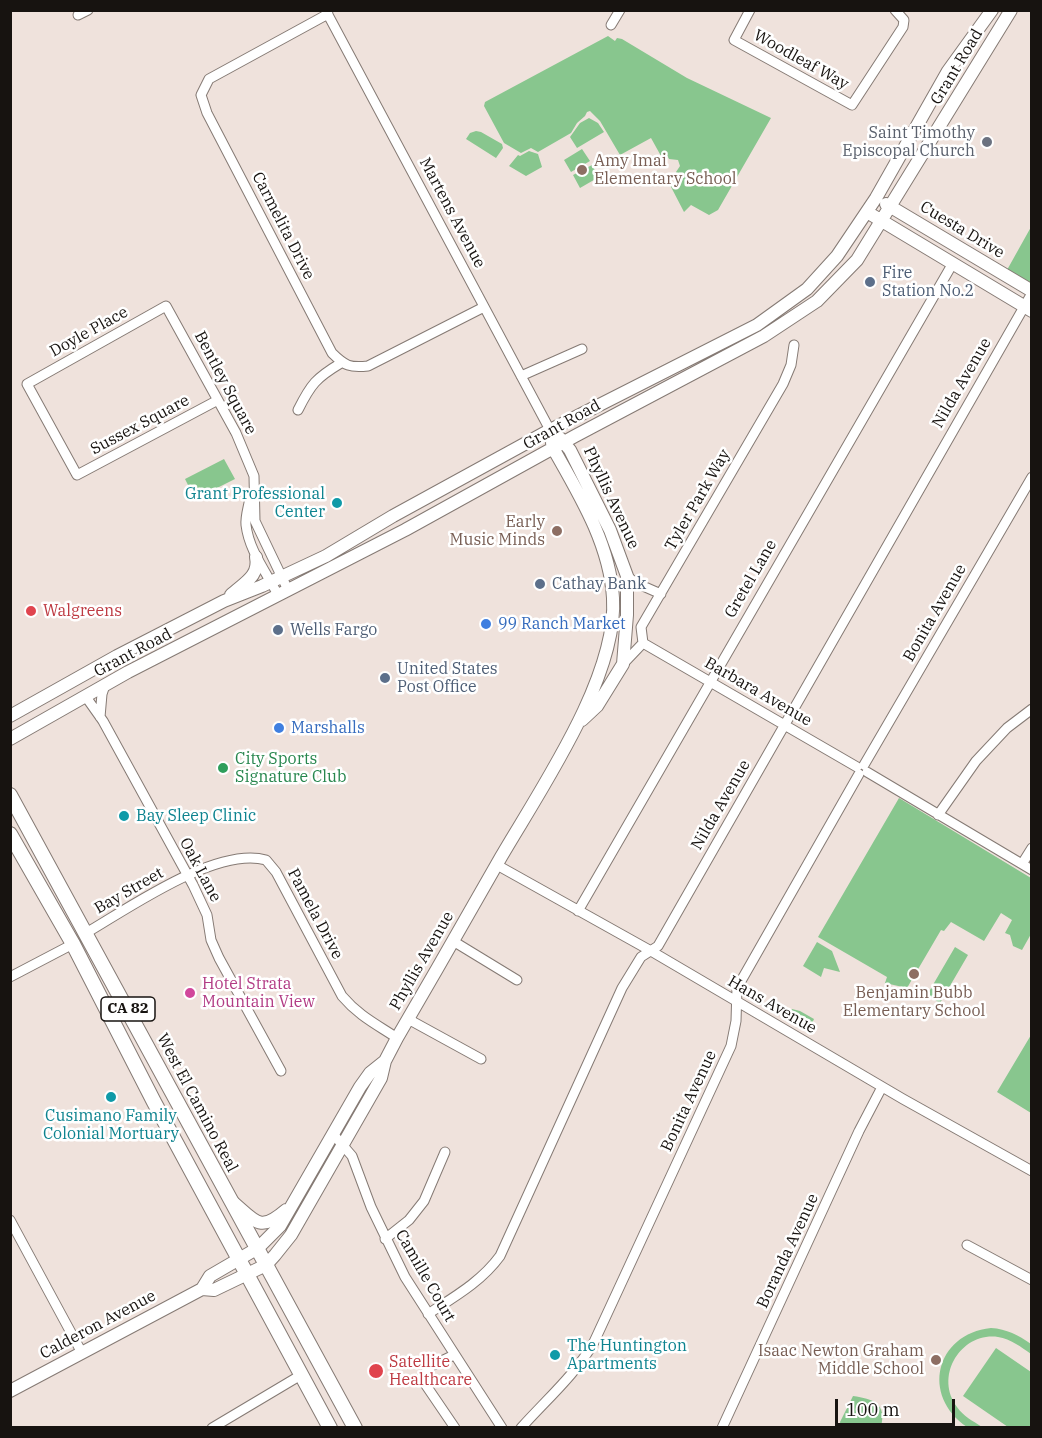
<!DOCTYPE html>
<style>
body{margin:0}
#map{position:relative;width:1042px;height:1438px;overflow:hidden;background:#efe2dc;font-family:"IBM Plex Serif",serif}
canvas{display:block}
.frame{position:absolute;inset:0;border:12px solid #171310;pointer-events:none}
.scale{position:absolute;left:835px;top:1399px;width:120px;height:27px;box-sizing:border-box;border:3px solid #171310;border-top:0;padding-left:8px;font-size:18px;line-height:21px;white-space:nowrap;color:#171310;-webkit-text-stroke:4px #fff;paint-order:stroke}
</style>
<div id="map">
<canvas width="1042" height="1438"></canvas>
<div class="frame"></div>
<div class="scale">100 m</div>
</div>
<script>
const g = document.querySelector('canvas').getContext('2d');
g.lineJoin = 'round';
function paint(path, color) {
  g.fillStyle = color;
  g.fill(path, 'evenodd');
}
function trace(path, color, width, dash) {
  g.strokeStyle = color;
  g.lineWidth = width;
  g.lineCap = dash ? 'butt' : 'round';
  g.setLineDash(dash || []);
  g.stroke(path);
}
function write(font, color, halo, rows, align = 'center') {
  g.font = font + ' "IBM Plex Serif",serif';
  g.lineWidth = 5;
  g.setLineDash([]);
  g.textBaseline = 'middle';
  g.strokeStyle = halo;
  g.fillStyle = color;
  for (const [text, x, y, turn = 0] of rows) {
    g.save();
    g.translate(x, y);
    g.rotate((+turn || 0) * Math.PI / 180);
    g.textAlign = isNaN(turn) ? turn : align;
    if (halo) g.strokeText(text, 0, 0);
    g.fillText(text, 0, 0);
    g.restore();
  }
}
paint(new Path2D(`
 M608,36L615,41L617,38L622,39L687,78L771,118L718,210L709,215L691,205L684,212L670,185L680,180L676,172L680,166L678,160L669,159L666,153L661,156L651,138L620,155L600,121L590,111L587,112L585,116L577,123L571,133L538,152L531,148L521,153L504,143L484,106L485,102Z
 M589,118L598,123L604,132L577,148L570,137L580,123Z
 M476,131L481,132L502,144L503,148L496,158L466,139L470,133Z
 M582,149L590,161L571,172L564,160Z
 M529,151L538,154L542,167L526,176L509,166L518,155L520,156Z
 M592,165L599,177L580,188L573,175Z
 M1031,227V285L1007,270Z
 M224,459L235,479L195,499L185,479Z
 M899,798L1031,878V934L1022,950L1013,946L1010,935L1005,933L1012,920L1001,913L984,941L951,922L944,931L941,930L907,988L885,983L887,977L818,937Z
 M817,942L832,951L840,972L824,968L821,977L803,966Z
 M955,947L968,955L940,1003L927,995Z
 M792,1009L800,1011L814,1019L810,1028L787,1015Z
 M1031,1035V1113L997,1092Z
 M991,1328C1007,1329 1018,1335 1031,1344V1354C1021,1347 1011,1339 998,1337C961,1332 934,1376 957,1407C963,1416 973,1421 982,1427H967C921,1396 935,1334 991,1328Z
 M996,1348L1031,1372V1427H1008L963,1396Z
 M853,1396C873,1399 887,1403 881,1427H841L840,1422Z`), '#88c68e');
const street = new Path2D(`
 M750,10L734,40L852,105L903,27L904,20L895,10
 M326,11L550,430
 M328,14L209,79L201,95L207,113L332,353C345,366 350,368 368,366L484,307
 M78,15L88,10
 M611,25L620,10
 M521,376L582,349
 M218,400L77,475L27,384L166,306L236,433L254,476L255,521L288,590
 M298,410C311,384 316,378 341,363
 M250,497C249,506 245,516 246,525C249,551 267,573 278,595
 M627,576L636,583L661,594
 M643,643L641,627L783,384L791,365L794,345
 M643,643L857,767
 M623,664L643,643
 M86,697L103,721L193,885L207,915L211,940L219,958L281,1071
 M100,717L102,694L105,685
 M864,765L1032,477
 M867,772L1032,870
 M938,815L976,761L1007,728L1032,709
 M1022,864L1032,848
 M497,865L651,951L903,1099L1032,1171
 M578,911L953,263
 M86,933C129,908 217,846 266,860L276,872L342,996C359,1016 376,1024 397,1038
 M453,941L517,980
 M10,977L73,944
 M408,1019L481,1059
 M333,1134L352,1156L371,1207L405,1277L502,1428
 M10,1220L82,1353
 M385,1239L409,1220L424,1201L445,1152
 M967,1245L1032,1280
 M428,1314C454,1297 481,1282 500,1256L622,988L641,957L658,946L1032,293
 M454,1355L431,1366L421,1378L455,1428
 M212,1428L301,1375
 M521,1428C546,1400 576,1374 594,1342L731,1046L736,1021L737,988L859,774
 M722,1428L859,1131L882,1087`);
const secondary = new Path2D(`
 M886,204L1032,291
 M867,212L1032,311
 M560,438L570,450L610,530L627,576V615L623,664L597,706L582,720
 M231,595C244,583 260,576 256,557
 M10,716L117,656L224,601L262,586L326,556L393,516L550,430L757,325L807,289L837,256L876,198L948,71L992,10
 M10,739L128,672L405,530L575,436L764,336L817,301L857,260L1011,10
 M234,1203C257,1223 260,1232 286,1210
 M202,1289L210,1276L258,1248L280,1226L360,1087L370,1073L385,1061
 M10,1391L202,1289L214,1290L266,1265L275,1255L291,1235L381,1078L385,1061L397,1038C432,978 467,917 501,857C540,790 618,677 613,598C610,544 579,494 553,448L552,443`);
const primary = new Path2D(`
 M10,795L355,1428
 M10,834L73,944L154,1102L330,1428`);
trace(street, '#857a74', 11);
trace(secondary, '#857a74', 14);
trace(primary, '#857a74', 16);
trace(street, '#fff', 9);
trace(secondary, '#fff', 12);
trace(primary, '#fff', 14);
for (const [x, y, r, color] of [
 [987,142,6,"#6b7280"],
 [582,170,6,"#8d6e63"],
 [870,282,6,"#5c6f8a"],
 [337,503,6,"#0f9aa8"],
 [557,531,6,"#8d6e63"],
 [540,584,6,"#5c6f8a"],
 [31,611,6,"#e0444e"],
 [486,624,6,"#3f7fe0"],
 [278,630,6,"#5c6f8a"],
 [385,678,6,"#5c6f8a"],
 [279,728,6,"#3f7fe0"],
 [223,768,6,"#2e9e5b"],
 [124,816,6,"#0f9aa8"],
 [914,974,6,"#8d6e63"],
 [190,993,6,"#d1479c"],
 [111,1097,6,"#0f9aa8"],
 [555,1355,6,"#0f9aa8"],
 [936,1360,6,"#8d6e63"],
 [376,1371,8,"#e0444e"]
]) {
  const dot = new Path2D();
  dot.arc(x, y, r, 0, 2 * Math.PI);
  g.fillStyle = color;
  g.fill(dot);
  trace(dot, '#fff', 2);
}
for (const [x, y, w] of [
 [128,1009,54]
]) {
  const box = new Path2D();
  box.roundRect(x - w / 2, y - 12, w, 24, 4.5);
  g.fillStyle = '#fff';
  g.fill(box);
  trace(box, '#171310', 1.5);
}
write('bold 15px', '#171310', null, [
 ["CA 82",128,1009]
]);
write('16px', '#171310', '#fff', [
 ["Woodleaf Way",801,60,29],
 ["Grant Road",957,67,-59],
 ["Martens Avenue",452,213,62],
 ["Carmelita Drive",283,226,63],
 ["Cuesta Drive",962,230,31],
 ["Doyle Place",89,332,-29],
 ["Bentley Square",225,383,62],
 ["Nilda Avenue",962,383,-60],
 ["Sussex Square",140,425,-28],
 ["Grant Road",562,425,-29],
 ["Phyllis Avenue",611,498,65],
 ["Tyler Park Way",698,500,-60],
 ["Gretel Lane",751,579,-60],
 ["Bonita Avenue",935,613,-60],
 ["Grant Road",133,653,-28],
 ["Barbara Avenue",758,692,30],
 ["Nilda Avenue",721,805,-60],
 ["Oak Lane",200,870,62],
 ["Bay Street",129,891,-30],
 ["Pamela Drive",315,914,62],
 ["Phyllis Avenue",422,961,-60],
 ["Hans Avenue",772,1005,30],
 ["Bonita Avenue",689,1101,-65],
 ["West El Camino Real",197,1103,62],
 ["Boranda Avenue",788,1251,-65],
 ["Camille Court",425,1276,60],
 ["Calderon Avenue",98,1325,-28]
]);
write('16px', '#5b616d', '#fff', [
 ["Saint Timothy",975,133],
 ["Episcopal Church",975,151]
], 'right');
write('16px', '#785e54', '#fff', [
 ["Amy Imai",594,161,"left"],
 ["Elementary School",594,179,"left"],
 ["Early",545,522],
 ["Music Minds",545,540],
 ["Benjamin Bubb",914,993,"center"],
 ["Elementary School",914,1011,"center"],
 ["Isaac Newton Graham",924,1351],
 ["Middle School",924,1369]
], 'right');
write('16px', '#4e5e75', '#fff', [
 ["Fire",882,273],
 ["Station No.2",882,291],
 ["Cathay Bank",552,584],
 ["Wells Fargo",290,630],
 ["United States",397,669],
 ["Post Office",397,687]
], 'left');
write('16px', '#0d838f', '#fff', [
 ["Grant Professional",325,494,"right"],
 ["Center",325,512,"right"],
 ["Bay Sleep Clinic",136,816],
 ["Cusimano Family",111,1116,"center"],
 ["Colonial Mortuary",111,1134,"center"],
 ["The Huntington",567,1346],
 ["Apartments",567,1364]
], 'left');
write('16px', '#be3a42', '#fff', [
 ["Walgreens",43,611],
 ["Satellite",389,1362],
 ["Healthcare",389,1380]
], 'left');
write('16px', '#366cbe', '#fff', [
 ["99 Ranch Market",498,624],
 ["Marshalls",291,728]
], 'left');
write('16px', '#27864d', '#fff', [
 ["City Sports",235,759],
 ["Signature Club",235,777]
], 'left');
write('16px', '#b23c85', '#fff', [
 ["Hotel Strata",202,984],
 ["Mountain View",202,1002]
], 'left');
</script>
